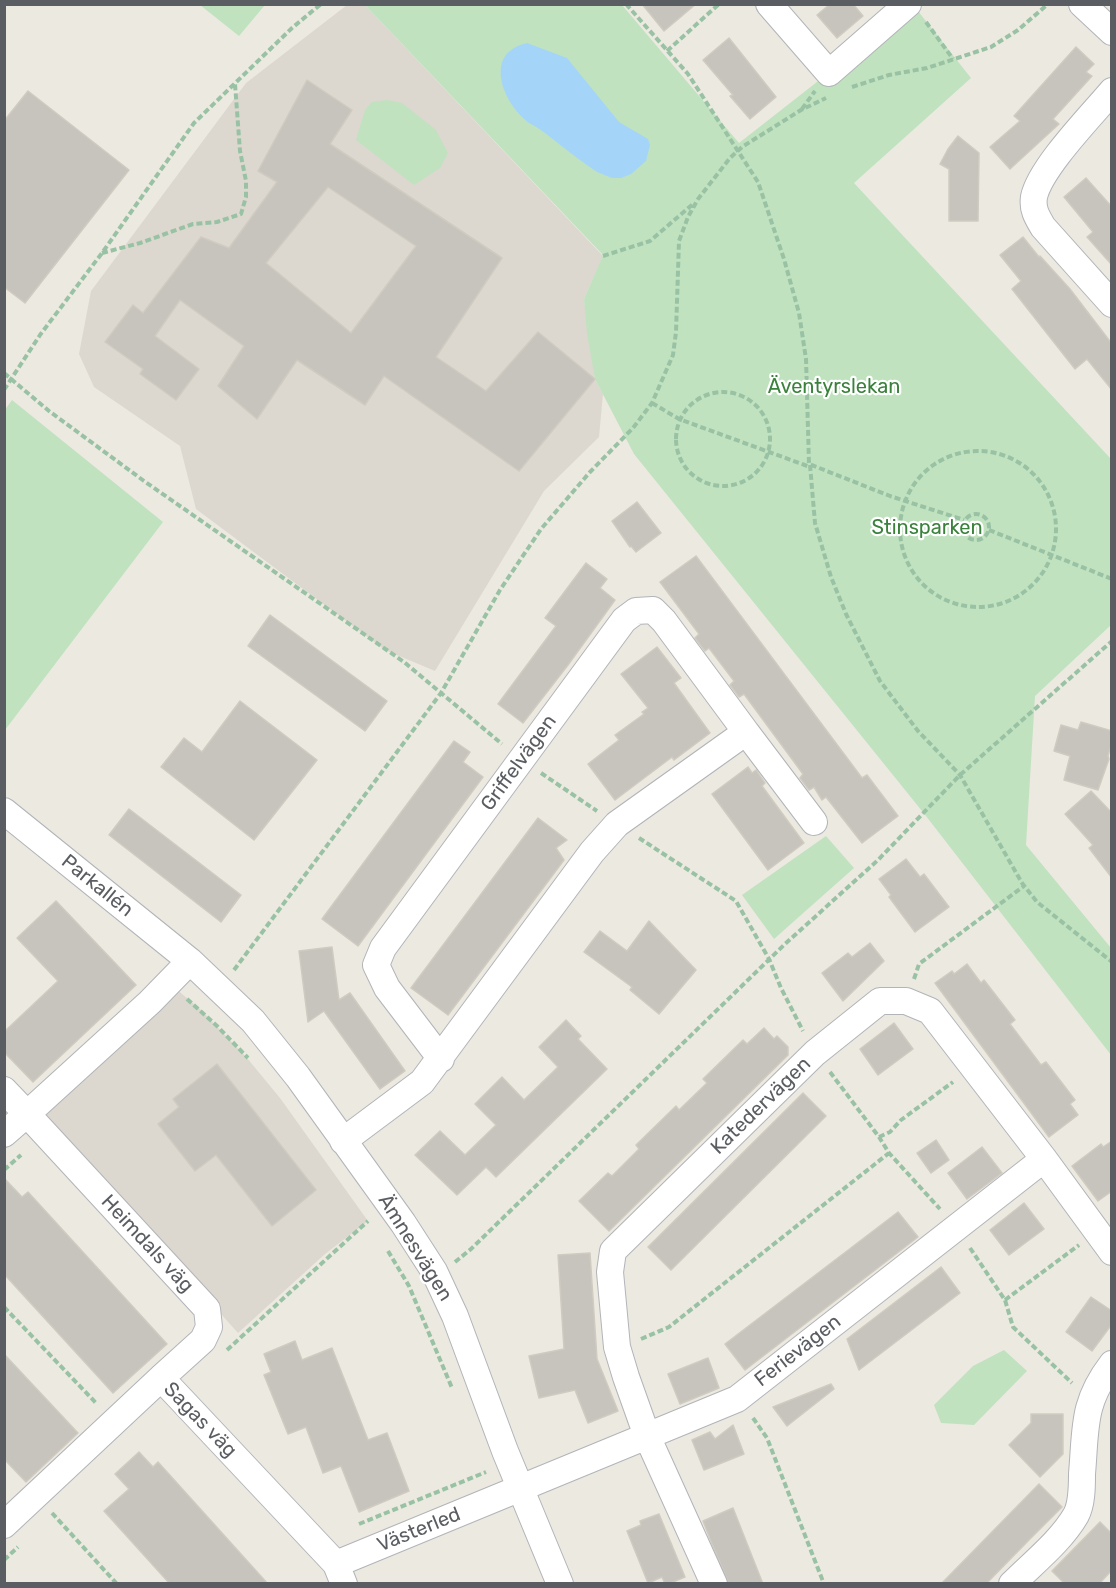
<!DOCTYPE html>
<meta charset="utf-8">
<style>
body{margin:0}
#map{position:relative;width:1116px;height:1588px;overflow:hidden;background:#ece9e1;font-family:Rubik,sans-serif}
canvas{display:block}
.frame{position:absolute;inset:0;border:6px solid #5a5d61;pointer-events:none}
</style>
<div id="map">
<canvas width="1116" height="1588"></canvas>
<div class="frame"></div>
</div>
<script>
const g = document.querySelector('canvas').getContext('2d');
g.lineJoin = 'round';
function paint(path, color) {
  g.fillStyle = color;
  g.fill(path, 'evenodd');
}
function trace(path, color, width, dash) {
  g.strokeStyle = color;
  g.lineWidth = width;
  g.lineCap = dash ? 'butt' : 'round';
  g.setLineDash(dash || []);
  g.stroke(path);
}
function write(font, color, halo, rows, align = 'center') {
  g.font = font + ' Rubik,sans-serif';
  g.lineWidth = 4.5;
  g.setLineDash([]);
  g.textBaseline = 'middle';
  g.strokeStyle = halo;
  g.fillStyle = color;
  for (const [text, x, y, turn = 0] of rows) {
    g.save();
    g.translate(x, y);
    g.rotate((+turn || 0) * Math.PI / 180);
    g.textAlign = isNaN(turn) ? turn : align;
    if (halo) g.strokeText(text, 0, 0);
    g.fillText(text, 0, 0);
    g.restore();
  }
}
paint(new Path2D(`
 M347,5H365L603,256L584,299L595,379L603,394L599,437L544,491L435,671L385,650L196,509L180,446L94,387L79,354L91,291L246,83Z
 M169,983L201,1010L247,1058L280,1098L368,1221L325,1254L238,1333L44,1116Z`), '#dcd8d0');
paint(new Path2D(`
 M200,5H265L239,36Z
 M365,5H622L739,143L914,6L971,78L854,183L1111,459V625L1035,696L1026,845L1111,948V1055L926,816L634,454L595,379L587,334L584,299L603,255Z
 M387,100L402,103L436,130L448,153L440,168L414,185L356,140L365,110L372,102Z
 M12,400L163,522L5,730L4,411Z
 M826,836L854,868L774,939L742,895Z
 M1004,1350L1027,1371L974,1425L941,1423L934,1405L973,1366Z`), '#c0e2bf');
paint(new Path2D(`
 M527,43L567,58L619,122L648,139L650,145L646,161L631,174L621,178H612L597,172C579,160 562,146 545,133C540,129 535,126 529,123C513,111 498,87 501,67C503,53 514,46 527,43Z`), '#a4d5f9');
const building = new Path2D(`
 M642,4H696L664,31Z
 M830,4H853L863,16L837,38L817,15Z
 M729,38L776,97L750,119L730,96L733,95L703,60Z
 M1076,47L1094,64L1086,72L1092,76L1053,119L1059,124L1010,169L990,147L1020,121L1014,116Z
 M307,80L352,110L330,144L502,258L436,357L486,391L538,332L595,379L519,471L384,376L365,405L297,360L257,419L218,386L244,346L180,300L155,336L199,369L176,400L140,374L143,369L105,342L133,305L143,313L201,237L229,248L277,182L258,171ZM328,187L416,246L351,333L266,263Z
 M28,91L129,170L25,303L4,287V121Z
 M958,136L979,153L978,221H949V169L940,164L948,149Z
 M1086,178L1112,207V265L1087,237L1093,232L1064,197Z
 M1023,237L1039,257L1040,256L1070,289L1112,344V390L1087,359L1075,369L1012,289L1021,281L1000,255Z
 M637,502L661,533L636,552L631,546L630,547L612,521Z
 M696,556L862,778L867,775L898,816L862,843L826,797L822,800L814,787L809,790L800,778L803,774L744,694L739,697L730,685L734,681L709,648L705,651L695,638L699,634L660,582Z
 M586,563L607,579L600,588L615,600L568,665L523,723L498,704L556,626L545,618Z
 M270,615L387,701L365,731L248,646Z
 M657,647L681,678L674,683L710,733L674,760L672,757L615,800L588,764L619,740L615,735L644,714L642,712L648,708L621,674Z
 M240,701L317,760L254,840L161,767L184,738L202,752Z
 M1081,722L1112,731V742L1108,756L1109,759L1098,790L1064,780L1070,756L1054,751L1061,725L1078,730Z
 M454,741L470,752L463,762L483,777L358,946L322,919Z
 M748,767L752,773L756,770L765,783L762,786L804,843L768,870L712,794Z
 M1091,791L1112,813V878L1089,848L1093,845L1065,814Z
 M129,809L241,895L221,922L109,835Z
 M538,818L567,840L556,848L564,860L448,1015L411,988Z
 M906,859L920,877L924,874L949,907L915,932L889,897L891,895L879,879Z
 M56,901L136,985L33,1082L4,1052V1032L58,981L17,938Z
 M649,921L696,970L659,1014L630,990L632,987L584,952L600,931L627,951Z
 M870,943L884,961L843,1001L822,973L848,953L852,957Z
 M332,947L339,1000L350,993L405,1071L380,1089L324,1011L308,1022L299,951Z
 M967,964L981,983L984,980L1015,1020L1010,1024L1041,1065L1046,1062L1075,1100L1070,1104L1078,1115L1049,1137L935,983L952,971L954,974Z
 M566,1020L581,1036L578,1039L607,1069L496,1177L486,1167L457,1195L415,1155L440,1131L465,1155L496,1125L475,1104L502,1077L524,1100L558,1067L539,1047Z
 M894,1023L913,1049L878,1075L860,1049Z
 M764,1028L774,1039L777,1036L788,1047V1055L609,1231L579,1201L608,1173L612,1176L639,1149L636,1145L676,1106L679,1110L707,1083L703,1079L743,1040L747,1044Z
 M217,1064L316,1190L272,1226L216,1155L195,1171L158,1124L179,1107L173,1099Z
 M803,1093L826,1116L671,1270L648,1247Z
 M936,1140L949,1160L931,1173L917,1153Z
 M1112,1141V1191L1098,1201L1072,1166L1101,1144L1103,1147Z
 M982,1147L1002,1173L967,1199L948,1173Z
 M4,1178L22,1197L28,1192L167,1344L113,1393L4,1274Z
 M1024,1203L1044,1229L1009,1255L990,1230Z
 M898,1212L918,1237L745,1370L725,1344Z
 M590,1253L597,1359L618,1411L588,1423L575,1390L539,1398L529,1356L564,1349L558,1255Z
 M941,1267L960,1293L859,1370L847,1339Z
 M1091,1297L1112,1311V1324L1092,1351L1066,1332Z
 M295,1341L302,1360L332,1348L368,1440L387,1433L409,1491L359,1512L341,1466L323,1473L306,1427L288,1434L264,1375L271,1372L264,1354Z
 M4,1354L78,1433L26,1482L4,1459Z
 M708,1358L719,1388L680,1404L668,1374Z
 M831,1384L834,1389L787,1426L773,1407Z
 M1031,1414H1063V1454L1040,1477L1009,1445L1031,1423Z
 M733,1425L744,1454L704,1470L692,1440L710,1432L715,1439Z
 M139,1452L153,1467L158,1462L268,1584H170L104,1511L129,1489L115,1474Z
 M1039,1484L1062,1507L1029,1540L986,1584H941Z
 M733,1508L746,1541L763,1584H729L710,1539L703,1521Z
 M659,1514L685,1577L668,1584H665L662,1577L648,1583L627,1531L641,1525L640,1521Z
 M1100,1522L1112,1534V1570L1099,1584H1065L1052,1571Z`);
paint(building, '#c7c4be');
trace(building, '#d0cbc0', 1.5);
const street = new Path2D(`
 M769,4L829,73L908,4
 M1082,4L1112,32
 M1112,91C1091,116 1040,168 1034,197C1032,209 1037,217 1043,227L1112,304
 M746,732L814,822
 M4,811L190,961L253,1021L298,1077L403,1223L434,1271L455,1316L505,1451L560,1584
 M4,1090L27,1114L150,1002L190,961
 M4,1134L27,1114L207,1309L209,1327L203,1340L161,1378
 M343,1141L422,1082L592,852L617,824L746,732L664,621L653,610L636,611L624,620L383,948L376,965L387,988L441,1059
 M4,1525L161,1378L336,1564L344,1584
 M336,1564L737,1399L1044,1159
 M714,1584L647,1436L626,1377L617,1347L610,1272L613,1251L815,1053L880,1001H906L930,1011L1044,1159L1112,1252
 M1012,1584C1033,1563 1061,1541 1076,1515C1082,1504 1082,1486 1082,1474C1086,1428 1082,1403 1112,1364`);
trace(street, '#b2b4b8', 28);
trace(new Path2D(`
 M626,4L688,74L758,182L784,259L799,313L806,359L809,464L890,496L964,520
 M926,22L953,59
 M667,51L719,4
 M852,87L889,75L927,68L991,47L1018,30L1048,4
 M802,109L815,91
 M102,253L140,243L193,224L217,222L241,214L246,197V181L240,151L235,84
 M603,256L650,241L693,204
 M4,373L49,411L144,481L404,662L502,744
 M4,390L40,335L102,253L194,123L292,28L321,4
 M676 439a47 47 0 1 1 94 0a47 47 0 1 1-94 0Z
 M652,403L679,419L810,467
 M900 529a78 78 0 1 1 156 0a78 78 0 1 1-156 0Z
 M810,465L815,523L831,577L846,614L880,681L918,731L960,775L1022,883L1037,902L1112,962
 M963 527a13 13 0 1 1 26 0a13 13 0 1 1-26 0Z
 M989,530L1112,579
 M541,773L597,811
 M639,838L736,901L769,959L781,988L803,1031
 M234,970L441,693L500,590L541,529L590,472L633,428L652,403L673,355L676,332L679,241L688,217L698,199L730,158L742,147L801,110L826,98
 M914,979L919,964L1024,886
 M187,999L217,1026L248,1058
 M830,1072L879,1137L889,1153L940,1209
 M879,1137L890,1132L901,1120L953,1082
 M4,1170L21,1155
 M970,1248L1005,1300L1013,1327L1072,1383
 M388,1251L409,1286L452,1388
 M455,1262L471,1249L785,944L878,860L960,775L1112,641
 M1005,1300L1079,1245
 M4,1307L97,1404
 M641,1339L669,1327L889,1153
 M227,1350L368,1221
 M753,1418L767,1438L824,1584
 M52,1513L117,1584
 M359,1524L486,1472
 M4,1560L18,1547`), '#99c2a4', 4, [6, 3]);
trace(street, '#fff', 26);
write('20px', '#3a813c', '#fff', [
 ["Äventyrslekan",834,387],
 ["Stinsparken",927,528]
]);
write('20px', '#5a5d61', '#fff', [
 ["Griffelvägen",519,763,-54],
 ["Parkallén",97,886,39],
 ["Katedervägen",761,1106,-44],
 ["Heimdals väg",147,1244,47],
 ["Ämnesvägen",415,1248,58],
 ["Ferievägen",798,1351,-38],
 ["Sagas väg",200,1420,46],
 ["Västerled",419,1530,-22]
]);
</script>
